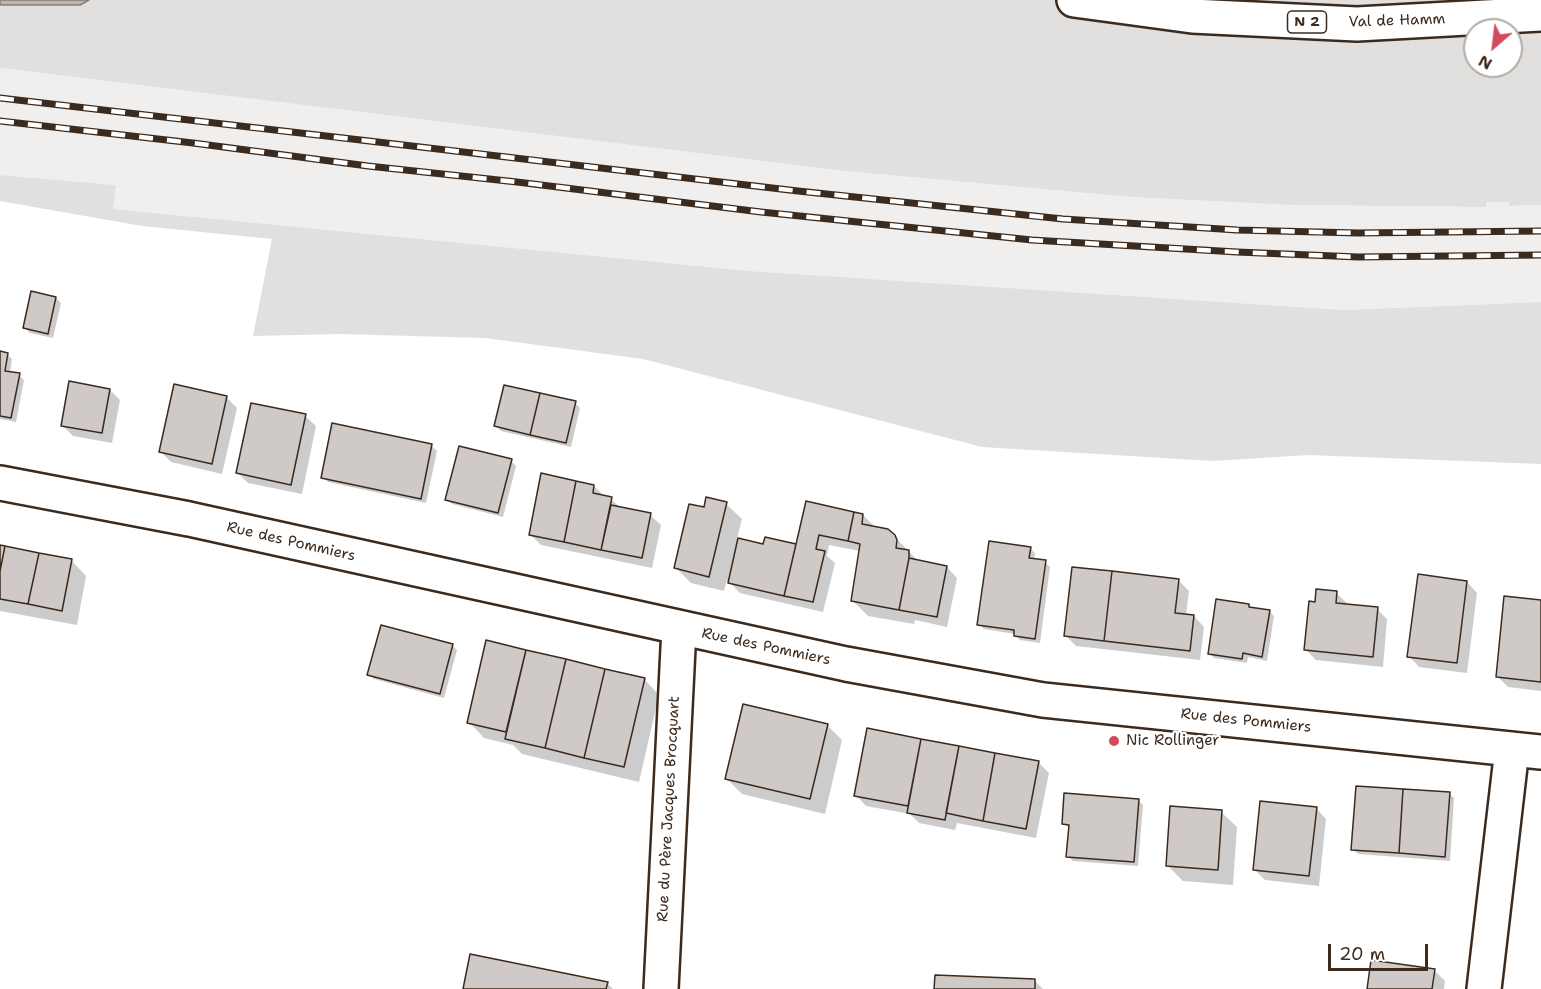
<!DOCTYPE html>
<meta charset="utf-8">
<style>
body{margin:0}
#map{position:relative;width:1541px;height:989px;overflow:hidden;background:#fff;font-family:"Shantell Sans",sans-serif}
canvas{display:block}
.north{position:absolute;left:1463px;top:18px;width:60px;height:60px;box-sizing:border-box;background:#fff;border:2px solid #b1aaa5;border-radius:50%;rotate:208deg;font-size:16px;font-weight:700;line-height:24px;text-align:center;color:#3b2a1e}
.north::after{content:'';display:block;margin:auto;width:21px;height:27px;background:#d1495b;clip-path:polygon(50% 0,100% 100%,50% 72%,0 100%)}
.scale{position:absolute;left:1328px;top:944px;width:100px;height:27px;box-sizing:border-box;border:3px solid #3b2a1e;border-top:0;padding-left:8px;font-size:18px;line-height:21px;white-space:nowrap;color:#3b2a1e;-webkit-text-stroke:4px #fff;paint-order:stroke}
</style>
<div id="map">
<canvas width="1541" height="989"></canvas>
<div class="north">N</div>
<div class="scale">20 m</div>
</div>
<script>
const g = document.querySelector('canvas').getContext('2d');
g.lineJoin = 'round';
function paint(path, color) {
  g.fillStyle = color;
  g.fill(path, 'evenodd');
}
function trace(path, color, width, dash) {
  g.strokeStyle = color;
  g.lineWidth = width;
  g.lineCap = dash ? 'butt' : 'round';
  g.setLineDash(dash || []);
  g.stroke(path);
}
function write(font, color, halo, rows, align = 'center') {
  g.font = font + ' "Shantell Sans",sans-serif';
  g.lineWidth = 4.5;
  g.setLineDash([]);
  g.textBaseline = 'middle';
  g.strokeStyle = halo;
  g.fillStyle = color;
  for (const [text, x, y, turn = 0] of rows) {
    g.save();
    g.translate(x, y);
    g.rotate((+turn || 0) * Math.PI / 180);
    g.textAlign = isNaN(turn) ? turn : align;
    if (halo) g.strokeText(text, 0, 0);
    g.fillText(text, 0, 0);
    g.restore();
  }
}
paint(new Path2D(`
 M0,68L844,171L1130,197L1290,205L1486,207V201L1509,200V206L1541,205V302L1344,310L750,271L113,209L116,185L0,175Z`), '#f1efee');
paint(new Path2D(`
 M0,0H1541V205L1509,206V202H1487L1486,207L1290,205L1130,197L844,171L0,68ZM1475,30H1511V66H1475Z
 M0,175L116,185L113,209L750,271L1344,310L1541,302V464L1308,455L1213,461L982,447L643,359L485,338L339,334L253,336L272,239L142,226L0,201Z`), '#e2e0de');
const water = new Path2D(`
 M0,0H89L80,5H0Z`);
paint(water, '#bcb6b3');
trace(water, '#887e77', 1.5);
paint(new Path2D(`
 M56,298L61,303L53,338L30,333L25,328Z
 M0,353L7,354L12,359L10,373L19,375L24,380L16,422L0,419Z
 M110,390L120,400L112,443L73,436L62,425Z
 M226,397L237,408L222,474L171,462L160,451Z
 M575,403L580,408L571,447L501,431L496,426Z
 M305,416L316,426L302,494L248,483L238,473Z
 M432,446L437,451L426,503L328,482L323,477Z
 M511,461L516,466L503,517L452,504L447,499Z
 M594,486L605,497L611,499L622,509L650,515L661,525L652,568L541,545L530,534Z
 M807,503L863,515L876,528L894,536L918,561L947,567L957,578L947,627L915,620L914,624L868,616L852,600L860,551L829,545L827,556L835,563L823,612L740,593L727,580L724,591L691,583L676,568L705,509L726,504L742,519L737,539L765,546L766,539L797,546Z
 M0,547L71,560L86,576L77,625L0,611Z
 M1030,548L1035,553L1034,560L1045,562L1050,567L1040,643L1020,640L1015,635V634L984,629L979,624Z
 M1178,580L1189,591L1186,615L1194,616L1204,627L1200,660L1076,646L1065,635Z
 M1467,582L1477,593L1467,673L1419,667L1409,656Z
 M1336,593L1347,603L1346,606L1377,609L1387,619L1383,667L1316,660L1305,649L1317,604Z
 M1541,602V691L1508,687L1498,677Z
 M1248,606L1251,609L1269,611L1274,616L1267,661L1248,657L1247,663L1214,658L1209,653Z
 M487,642L644,679L659,695L639,782L522,754L513,745L484,738L469,722Z
 M452,645L457,650L444,698L374,679L369,675Z
 M827,725L842,740L825,814L742,794L727,779Z
 M868,730L1038,762L1049,773L1036,838L957,823L955,830L919,823L910,814L866,806L856,795Z
 M1449,793L1454,798L1450,861L1358,854L1353,849Z
 M1138,800L1143,805L1138,866L1073,861L1068,856L1070,828L1063,823Z
 M1316,808L1326,819L1319,886L1265,880L1254,869Z
 M1221,812L1237,827L1233,885L1183,881L1168,866Z
 M1435,971L1445,981L1444,989H1368Z
 M1034,980L1043,989H936Z
 M607,983L613,989H465Z`), '#0003');
const building = new Path2D(`
 M31,291L56,297L48,334L23,328Z
 M0,351L8,353L5,371L20,373L11,418L0,416Z
 M69,381L110,389L102,433L61,426Z
 M174,384L227,396L212,464L159,452Z
 M504,385L540,393L530,435L494,426Z
 M540,393L576,401L566,443L530,435Z
 M251,403L306,414L291,485L236,473Z
 M332,423L432,444L421,499L321,478Z
 M459,446L512,459L498,513L445,500Z
 M541,473L576,481L564,542L529,535Z
 M576,481L594,485L593,493L612,497L601,550L564,542Z
 M706,497L727,502L709,577L674,568L689,504L704,507Z
 M806,501L854,512L848,541L819,535L816,549L825,551L813,602L784,596Z
 M611,505L651,513L642,558L601,550Z
 M854,512L863,514L862,524L888,529L895,535L897,540L896,548L909,550V558L899,610L851,601L860,544L848,541Z
 M765,537L796,544L784,596L728,583L738,538L763,544Z
 M989,541L1031,547L1029,558L1046,560L1035,639L1014,636V630L977,625Z
 M0,545L5,546L0,571Z
 M5,546L39,553L28,604L0,599V571Z
 M39,553L72,559L62,611L28,604Z
 M909,558L947,566L937,617L899,610Z
 M1072,567L1112,571L1104,641L1064,636Z
 M1112,571L1179,579L1175,613L1194,615L1190,651L1104,641Z
 M1418,574L1467,581L1457,663L1407,657Z
 M1316,589L1337,591L1336,603L1378,607L1373,657L1304,650L1309,601L1315,602Z
 M1504,596L1541,600V682L1496,677Z
 M1216,599L1249,604V607L1270,610L1262,657L1243,653L1242,659L1208,654Z
 M381,625L453,644L440,694L367,675Z
 M486,640L526,650L506,732L467,723Z
 M526,650L566,659L545,748L505,739Z
 M566,659L605,669L584,758L545,748Z
 M605,669L645,678L624,767L584,758Z
 M743,704L828,724L810,799L725,779Z
 M867,728L921,739L908,806L854,796Z
 M921,739L959,746L945,820L907,813Z
 M959,746L995,753L983,821L946,813Z
 M995,753L1039,761L1026,829L983,821Z
 M1356,786L1403,789L1399,853L1351,850Z
 M1403,789L1450,792L1445,857L1399,853Z
 M1064,793L1139,799L1134,862L1066,857L1069,825L1062,824Z
 M1260,801L1317,807L1309,876L1253,870Z
 M1170,806L1222,810L1218,870L1166,866Z
 M470,954L608,982L606,989H463Z
 M1371,960L1435,969L1432,989H1367Z
 M935,975L1035,979V989H934Z`);
paint(building, '#cfcac7');
trace(building, '#3b2a1e', 1.5);
const minor = new Path2D(`
 M0,483L189,519L846,664L1043,700L1541,752
 M661,989L679,628
 M1484,989L1512,749`);
const primary = new Path2D(`
 M1074,0L1192,16L1357,24L1541,14`);
trace(minor, '#3b2a1e', 38);
trace(primary, '#3b2a1e', 38);
trace(minor, '#fff', 33);
trace(primary, '#fff', 33);
const rail = new Path2D(`
 M0,98L798,191L1063,219L1237,230L1358,233L1541,231
 M0,121L193,143L368,166L517,182L761,212L1032,240L1237,252L1358,257L1541,255`);
trace(rail, '#3b2a1e', 7);
trace(rail, '#fff', 4.5, [14]);
for (const [x, y, r, color] of [
 [1114,741,6,"#d1495b"]
]) {
  const dot = new Path2D();
  dot.arc(x, y, r, 0, 2 * Math.PI);
  g.fillStyle = color;
  g.fill(dot);
  trace(dot, '#fff', 2);
}
for (const [x, y, w] of [
 [1307,22,39]
]) {
  const box = new Path2D();
  box.roundRect(x - w / 2, y - 11, w, 22, 4.5);
  g.fillStyle = '#fff';
  g.fill(box);
  trace(box, '#3b2a1e', 1.5);
}
write('bold 14px', '#3b2a1e', null, [
 ["N 2",1307,22]
]);
write('15px', '#3b2a1e', '#fff', [
 ["Val de Hamm",1397,21,-2],
 ["Rue des Pommiers",291,542,13],
 ["Rue des Pommiers",766,647,12],
 ["Rue des Pommiers",1246,721,6],
 ["Rue du Père Jacques Brocquart",669,809,-87]
]);
write('15px', '#3b2a1e', '#fff', [
 ["Nic Rollinger",1126,741]
], 'left');
</script>
